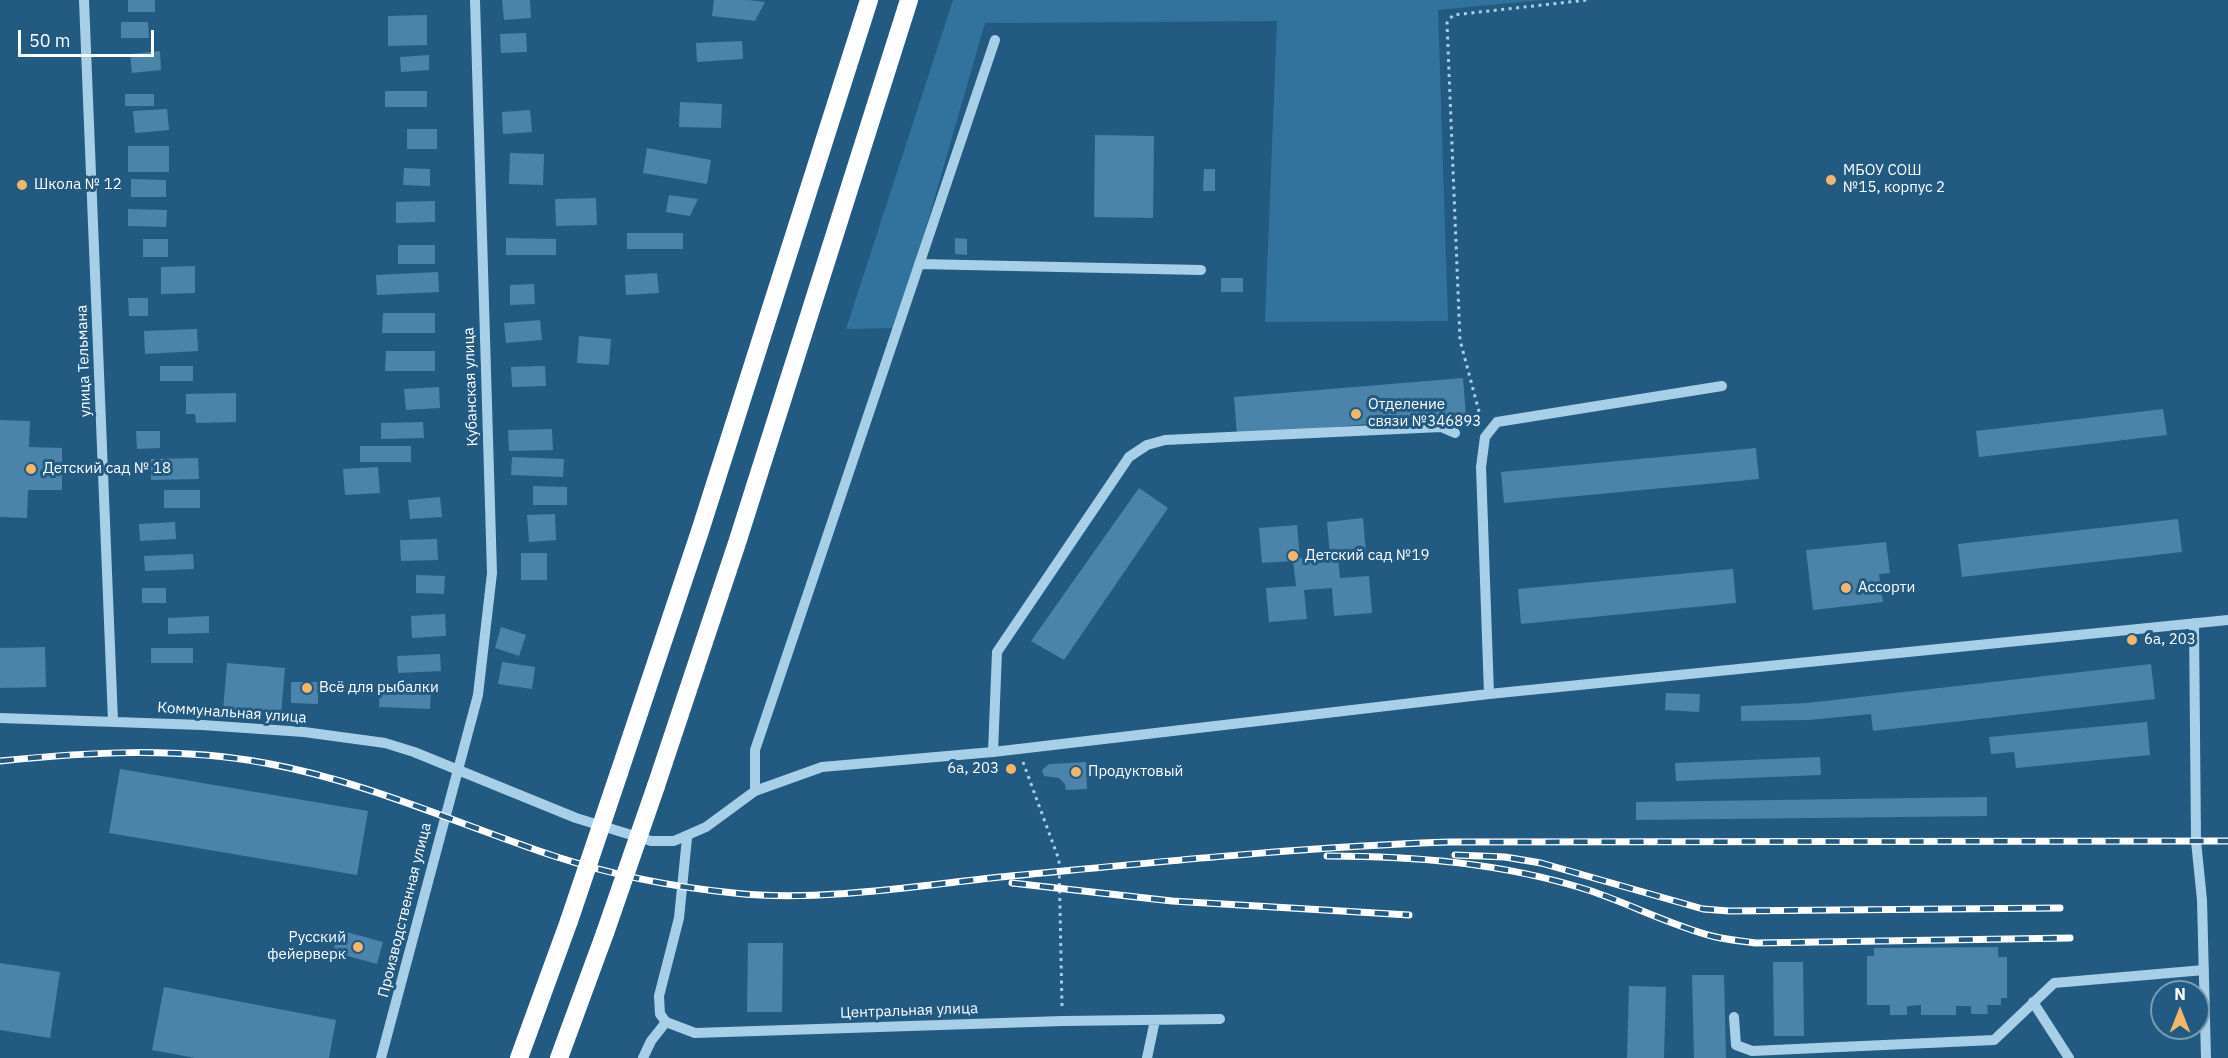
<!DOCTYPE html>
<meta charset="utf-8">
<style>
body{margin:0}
#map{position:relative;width:2228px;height:1058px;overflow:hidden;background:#225a81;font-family:"IBM Plex Sans",sans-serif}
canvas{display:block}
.north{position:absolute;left:2150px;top:980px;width:60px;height:60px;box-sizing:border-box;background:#225a81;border:2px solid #7a9cb3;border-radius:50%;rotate:0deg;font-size:16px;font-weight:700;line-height:24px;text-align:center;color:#fff}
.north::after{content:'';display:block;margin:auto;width:21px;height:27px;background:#f4b76a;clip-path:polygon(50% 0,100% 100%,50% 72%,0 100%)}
.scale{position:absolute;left:18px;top:30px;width:136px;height:27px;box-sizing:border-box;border:3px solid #fff;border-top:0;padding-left:8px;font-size:18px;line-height:21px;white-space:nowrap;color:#fff;-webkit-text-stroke:4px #225a81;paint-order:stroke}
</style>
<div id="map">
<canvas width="2228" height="1058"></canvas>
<div class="north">N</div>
<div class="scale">50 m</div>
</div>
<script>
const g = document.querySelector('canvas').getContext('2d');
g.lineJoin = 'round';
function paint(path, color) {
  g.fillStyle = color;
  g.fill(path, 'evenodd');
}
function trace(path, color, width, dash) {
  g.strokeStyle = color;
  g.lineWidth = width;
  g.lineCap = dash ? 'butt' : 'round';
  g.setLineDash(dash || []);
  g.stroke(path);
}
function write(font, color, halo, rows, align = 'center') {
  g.font = font + ' "IBM Plex Sans",sans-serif';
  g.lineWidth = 6;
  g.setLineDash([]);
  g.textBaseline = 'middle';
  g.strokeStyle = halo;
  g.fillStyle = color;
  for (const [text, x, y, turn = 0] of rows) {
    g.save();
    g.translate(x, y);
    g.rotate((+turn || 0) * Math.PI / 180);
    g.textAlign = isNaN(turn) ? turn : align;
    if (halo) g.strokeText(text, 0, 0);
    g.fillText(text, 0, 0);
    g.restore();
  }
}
paint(new Path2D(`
 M953,0H1542L1438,10L1448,321L1265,322L1277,21L985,23L897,328L846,329Z`), '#32739d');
paint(new Path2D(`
 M128,0H155V12H128Z
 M502,0H530L531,18L504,20Z
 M714,0H749L765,2L755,21L712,16Z
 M427,15V45L388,46V16Z
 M121,22H148L149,38H121Z
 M526,33L527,52L501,53L500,34Z
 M742,41L743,59L697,62L696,43Z
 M160,51L161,70L132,73L130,54Z
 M429,55V70L401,72L400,57Z
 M385,91H427V107H385Z
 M125,94H154V106H125Z
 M680,102L722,104L721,128L679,127Z
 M167,109L169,130L135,133L133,111Z
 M530,110L532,132L503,134L502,112Z
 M407,129H437V149H407Z
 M1095,135L1154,136L1153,218L1094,217Z
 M128,146H169V172H128Z
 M647,148L711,160L707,184L643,173Z
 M510,153L544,154L543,185L509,184Z
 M404,168L430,169V186L403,185Z
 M1204,169H1215V191H1203Z
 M131,179L166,180V197H131Z
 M669,195L698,199L690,216L666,212Z
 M596,198L597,225L556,226L555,199Z
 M435,201V222L396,223V202Z
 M128,209L167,210L166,227L128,226Z
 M627,233H683V249H627Z
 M506,238L556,239V255H506Z
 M955,238L967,239V255L955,254Z
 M143,239H168V257H143Z
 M398,245H435V264H398Z
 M195,266V293L161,294V267Z
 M438,272L439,292L377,295L376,275Z
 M657,273L659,293L626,295L625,275Z
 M1221,278H1243V292H1221Z
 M534,284L535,304L510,305V285Z
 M128,298H148V316H129Z
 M383,313H435V333H382Z
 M540,320L542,340L506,343L504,323Z
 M197,329L198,351L145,354L144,331Z
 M579,336L611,339L609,365L577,363Z
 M386,351H435V371H385Z
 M160,366H193V381H160Z
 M545,366L546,386L512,387L511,367Z
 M1463,378L1466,416L1237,435L1234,397Z
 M439,387L440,408L406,410L404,389Z
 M236,393V422L196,423L195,414H186V394Z
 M2163,409L2167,435L1979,457L1976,431Z
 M0,420L30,421L29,447L62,448V490H28L27,518L0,517Z
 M423,422L424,438L381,439V423Z
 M552,429L553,450L509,451L508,430Z
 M136,431H160V448L137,449Z
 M360,446H411V462H360Z
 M1756,448L1759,479L1504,503L1501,472Z
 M512,457L564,459L563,477L511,475Z
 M198,458L199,479L151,480V459Z
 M378,467L380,493L345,495L343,469Z
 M533,486L567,487V505H533Z
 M1139,488L1168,508L1064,660L1031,641Z
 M164,490H200V508H164Z
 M440,497L442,517L410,519L408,500Z
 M555,514L556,540L529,542L527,515Z
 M1363,518L1366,554L1338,557L1340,578L1369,576L1372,613L1334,616L1332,588L1304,590L1307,619L1269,622L1266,588L1296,586L1293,561L1262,563L1259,528L1297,525L1300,558L1330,555L1327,522Z
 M2178,519L2182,552L1962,577L1958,544Z
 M175,522L176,539L140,541L139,524Z
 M437,539L438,560L401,561L400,540Z
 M1886,542L1890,573L1879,574L1883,602L1813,610L1806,550Z
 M521,553H547V580H521Z
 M193,554L194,569L145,571L144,556Z
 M1733,569L1736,603L1521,624L1518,589Z
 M416,575L445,576L444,594L416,593Z
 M142,588H166V603H142Z
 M445,614L446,636L412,638L411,616Z
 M209,616V633L168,634V618Z
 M501,627L526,635L519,656L495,648Z
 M45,647L46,687L0,688V648Z
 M151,648H193V663H151Z
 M440,654L441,671L398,673L397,656Z
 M502,662L535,667L532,689L498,684Z
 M227,663L285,668L281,715L223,710Z
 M2151,664L2155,699L1873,731L1871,714L1809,720L1741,721V706L1807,703Z
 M291,682H318V704L291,703Z
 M380,687L431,689L430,709L379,707Z
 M1666,693L1700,694L1699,712L1665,710Z
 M2147,722L2150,755L2016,768L2014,752L1991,754L1989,737Z
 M1820,757L1821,775L1676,781L1675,763Z
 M1086,762L1087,789L1066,790L1065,784L1059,778L1044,776L1042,770L1049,764Z
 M120,769L368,811L357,875L109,833Z
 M1987,797V816L1636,820V802Z
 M339,930L383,942L377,964L333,952Z
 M748,943H783L782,1012H747Z
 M1998,947V957H2007V998H2001V1005H1987L1988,1014H1971V1006H1956V1015H1921V1005L1907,1006V1015H1890V1005H1867V956H1874V948Z
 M1773,962H1803L1804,1036H1774Z
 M0,963L60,972L50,1038L0,1030Z
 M1692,975H1724L1726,1058H1694Z
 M1629,986L1666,987L1664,1058H1627Z
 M164,987L336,1020L329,1058H195L152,1050Z`), '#4b84aa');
trace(new Path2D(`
 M1481,419L1460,340L1447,23L1453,15L1587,0
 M1023,762L1059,860L1062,1007`), '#a8cfe8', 3, [3, 4.5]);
trace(new Path2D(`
 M84,0L113,721
 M919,264L1201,270
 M2194,623L2196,841L2202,900L2206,1058
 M1489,694L1481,467L1485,437L1497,422L1722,386
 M0,718L202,725L304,732L385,743L414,752L576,818L651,841H674L706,827L755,791L822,767L993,752L1489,694L2228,620
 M993,752L997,652L1129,457L1147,445L1165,440L1441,427L1455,433
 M755,791V750L995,40
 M2033,1002L2069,1058
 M1734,1017L1736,1045L1752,1051L1994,1040L2054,983L2204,970
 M666,1022L695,1033L1063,1021L1220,1019
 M381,1058L478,695L492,573L475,0
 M643,1058L651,1041L666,1022L660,1014L659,996L679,918L687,838
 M1147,1058L1155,1020`), '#a8cfe8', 10);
trace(new Path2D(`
 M619,773L700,531L869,0
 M656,786L737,543L909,0
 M519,1058L569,921
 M559,1058L605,933`), '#fff', 18);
const rail = new Path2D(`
 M0,761C88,752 178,747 265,763C365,781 458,824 554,856C612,875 673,887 734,893C818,902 916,886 1000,877C1149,863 1299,847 1449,842L2228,841
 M1455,855L1505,857L1541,863L1703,909L1729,911L2060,908
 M1327,856C1415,856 1503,863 1588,890C1631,904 1671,926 1716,937C1729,940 1743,941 1756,943L2070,938
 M1012,883L1172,901L1409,915`);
trace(rail, '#fff', 7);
trace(rail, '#225a81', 4.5, [14]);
trace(new Path2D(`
 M569,921L619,773
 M605,933L656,786`), '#fff', 18);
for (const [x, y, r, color] of [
 [1831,180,6,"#f4b76a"],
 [22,185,6,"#f4b76a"],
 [1356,414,6,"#f4b76a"],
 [31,469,6,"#f4b76a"],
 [1293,556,6,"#f4b76a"],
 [1846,588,6,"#f4b76a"],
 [2132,640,6,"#f4b76a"],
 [307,688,6,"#f4b76a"],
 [1011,769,6,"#f4b76a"],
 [1076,772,6,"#f4b76a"],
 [358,947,6,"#f4b76a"]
]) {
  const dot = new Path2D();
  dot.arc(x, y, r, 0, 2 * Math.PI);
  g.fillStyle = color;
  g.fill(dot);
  trace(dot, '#225a81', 2);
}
write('15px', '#fff', '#225a81', [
 ["МБОУ СОШ",1843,171],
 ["№15, корпус 2",1843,188],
 ["Школа № 12",34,185],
 ["Отделение",1368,405],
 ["связи №346893",1368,422],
 ["Детский сад № 18",43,469],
 ["Детский сад №19",1305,556],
 ["Ассорти",1858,588],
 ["6а, 203",2144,640],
 ["Всё для рыбалки",319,688],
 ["6a, 203",999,769,"right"],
 ["Продуктовый",1088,772],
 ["Русский",346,938,"right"],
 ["фейерверк",346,955,"right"]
], 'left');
write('15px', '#fff', '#225a81', [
 ["улица Тельмана",84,361,-92],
 ["Кубанская улица",471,387,-92],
 ["Коммунальная улица",232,713,4],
 ["Производственная улица",405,910,-76],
 ["Центральная улица",909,1011,-2]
]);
</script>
